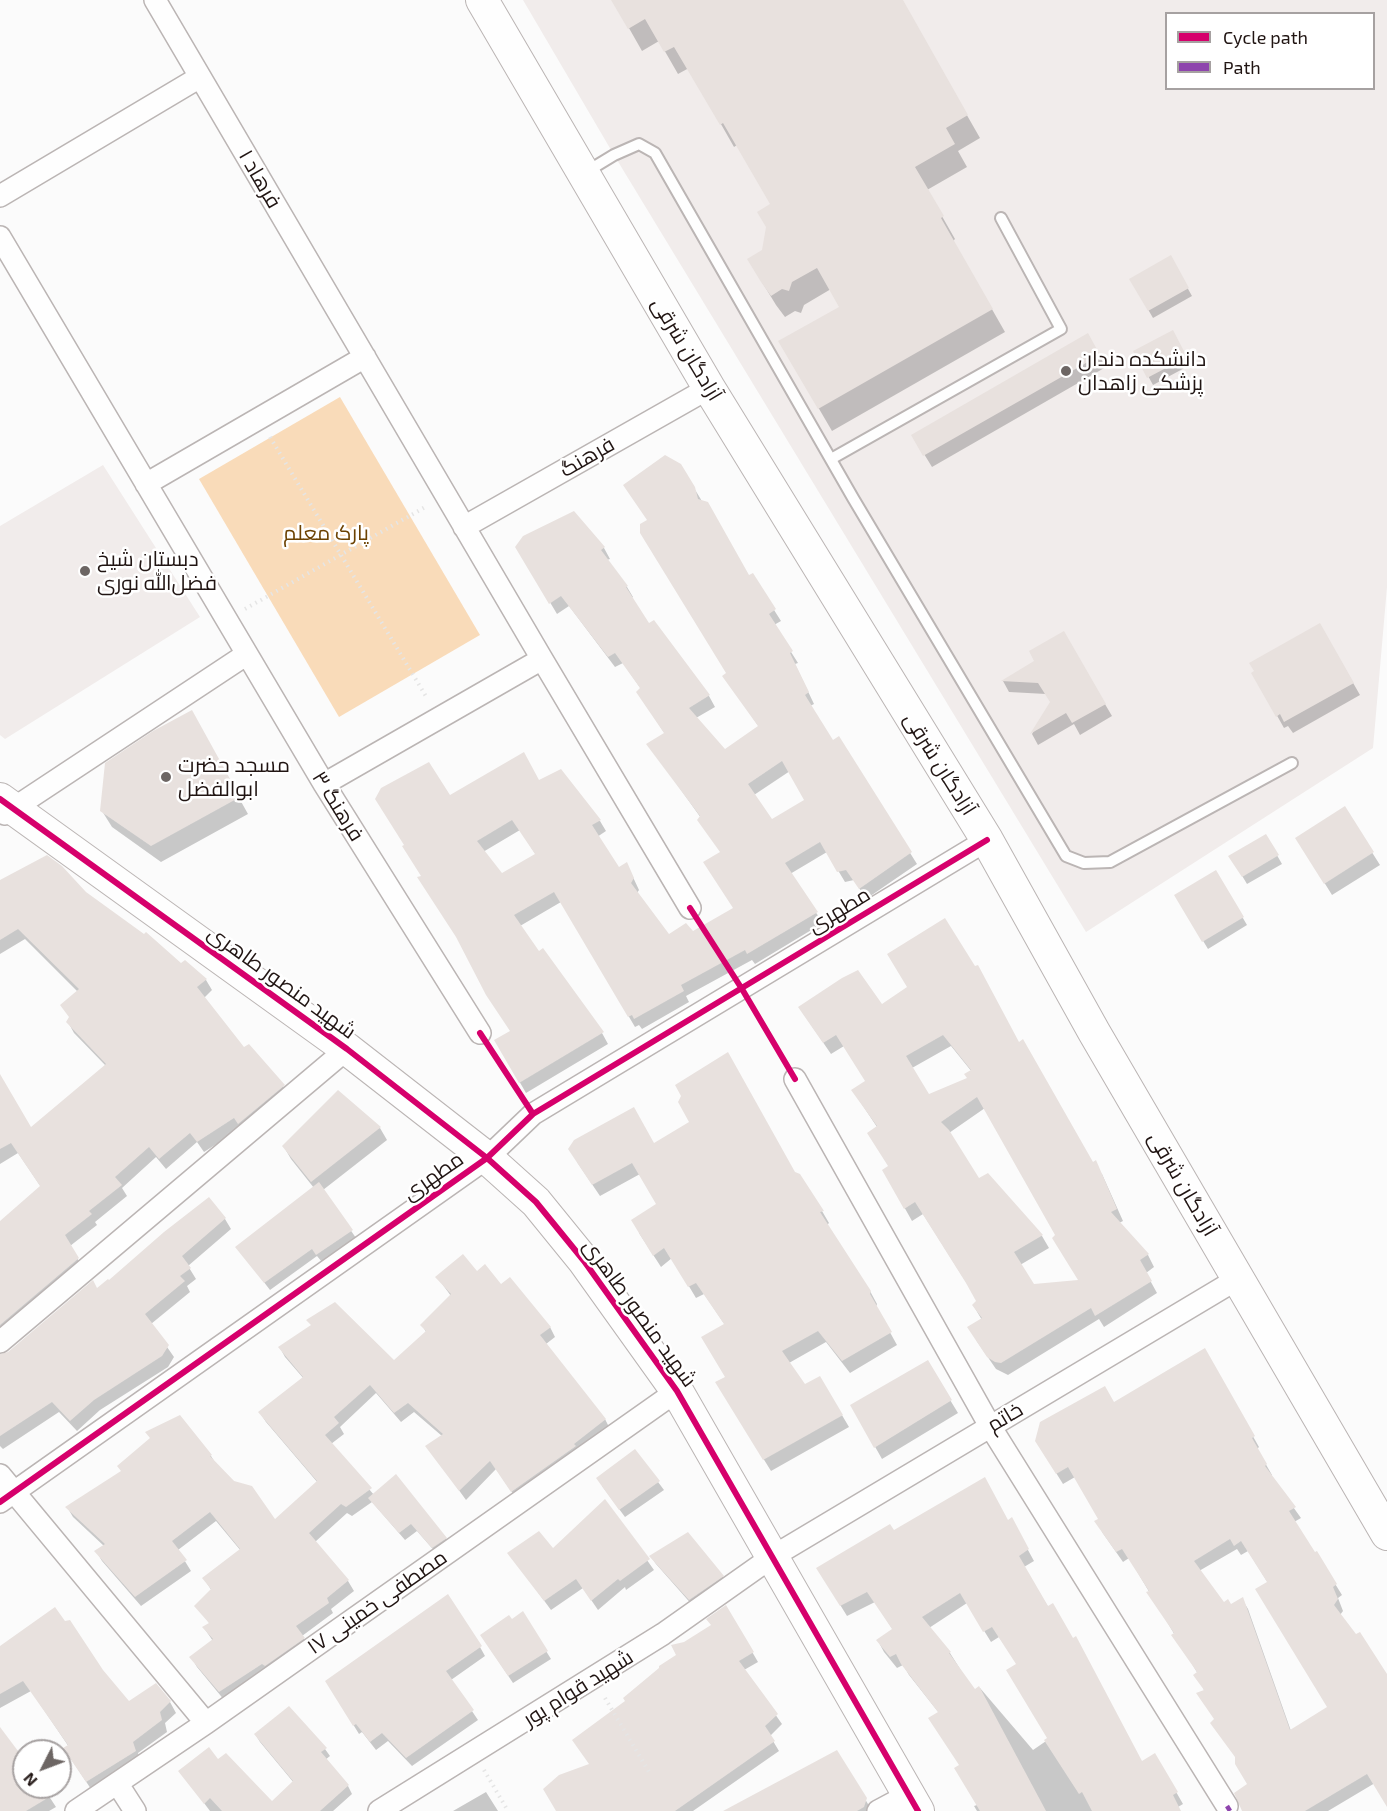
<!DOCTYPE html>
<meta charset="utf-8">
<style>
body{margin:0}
#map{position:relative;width:1387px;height:1811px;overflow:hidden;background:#fbfbfb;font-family:"Exo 2",sans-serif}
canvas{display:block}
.legend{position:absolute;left:1165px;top:12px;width:210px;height:78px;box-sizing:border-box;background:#fff;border:2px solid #a6a1a1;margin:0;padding:8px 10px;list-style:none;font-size:18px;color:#211513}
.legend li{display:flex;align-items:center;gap:12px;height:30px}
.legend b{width:30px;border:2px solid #a6a1a1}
.north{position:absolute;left:12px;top:1739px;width:60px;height:60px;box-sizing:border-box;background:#fff;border:2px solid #a6a1a1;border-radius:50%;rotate:228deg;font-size:16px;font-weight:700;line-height:24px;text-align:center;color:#211513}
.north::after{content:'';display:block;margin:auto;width:21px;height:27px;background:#6d6664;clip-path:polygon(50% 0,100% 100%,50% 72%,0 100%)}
</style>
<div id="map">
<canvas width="1387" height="1811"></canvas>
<ul class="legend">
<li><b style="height:8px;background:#d6006c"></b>Cycle path</li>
<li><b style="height:8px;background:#8e44ad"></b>Path</li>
</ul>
<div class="north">N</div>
</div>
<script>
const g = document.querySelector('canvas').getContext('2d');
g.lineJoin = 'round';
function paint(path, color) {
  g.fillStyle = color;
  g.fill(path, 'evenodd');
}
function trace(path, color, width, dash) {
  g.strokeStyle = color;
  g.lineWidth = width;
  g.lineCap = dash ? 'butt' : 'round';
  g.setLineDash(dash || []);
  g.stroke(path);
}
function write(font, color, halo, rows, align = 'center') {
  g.font = font + ' "Exo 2",Cairo,sans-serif';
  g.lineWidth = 5;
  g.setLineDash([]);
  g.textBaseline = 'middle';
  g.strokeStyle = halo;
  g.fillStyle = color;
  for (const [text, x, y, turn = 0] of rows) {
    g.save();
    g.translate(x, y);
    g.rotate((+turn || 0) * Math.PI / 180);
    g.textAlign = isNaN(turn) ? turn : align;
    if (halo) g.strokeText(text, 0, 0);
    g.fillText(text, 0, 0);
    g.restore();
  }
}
paint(new Path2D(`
 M523,0H1387V587L1373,748L1086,932L614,155ZM1166,14H1374V88H1166Z
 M103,465L200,617L5,739L0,735V526Z`), '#f1eceb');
paint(new Path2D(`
 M340,397L480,635L339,717L199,479Z`), '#f9dbb9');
paint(new Path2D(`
 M613,0H901L980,138L958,151L967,167L927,190L955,239L953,241L1005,332L832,431L780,342L841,307L831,289L804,305L801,313L795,311L785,317L776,305L762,282L772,205L737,145L734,147L689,68L678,74L659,41L642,51Z
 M1170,257L1192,296L1153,318L1131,280Z
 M1173,332L1190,365L1153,385L1135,352Z
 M1088,336L1106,367L932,467L913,436Z
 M694,488L748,577L752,575L781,621L774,625L798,663L795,664L814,704L810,706L833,742L838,738L917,864L866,899L854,880L845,882L827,852L790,874L823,923L755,964L752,960L686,996L689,1002L642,1029L639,1025L635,1027L561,902L520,926L539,953L602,1033L608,1044L526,1093L496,1041L511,1032L422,876L449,797L539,782L600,821L606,831L597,837L619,869L632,875L639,890L637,893L668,936L693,933L734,909L721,853L701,818L648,744L665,734L638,693L641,689L623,663L615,667L569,606L557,614L517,547L574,513L604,548L610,559L607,560L627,587L633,597L631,598L649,625L653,622L709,696L715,707L696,718L724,751L759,727L724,676L727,674ZM790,771L806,800L772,821L754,795ZM520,830L536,855L501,875L483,852Z
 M1320,625L1360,695L1293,733L1288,726L1284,728L1253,673Z
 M1063,633L1112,716L1080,735L1074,724L1038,745L1032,734L1051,702L1046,694L1009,692L1003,681L1036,662Z
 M191,712L248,814L161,862L112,827L102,811Z
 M1344,808L1380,865L1332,895L1304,850Z
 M1266,836L1282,864L1247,884L1235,864Z
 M1216,872L1247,925L1208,949L1176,896Z
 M0,882L85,894L182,965L206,980L212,990L204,998L244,1049L283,1086L290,1097L204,1152L197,1142L166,1169L156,1157L122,1188L127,1196L95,1222L97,1225L70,1246L84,1270L0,1341V1223L41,1187L18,1153L0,1164V1077L30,1129L106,1066L74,1033L68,1022L70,1018L62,1005L78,992L25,939L0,954Z
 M881,1006L1019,1044L1092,1164L1102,1174L1123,1221L1119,1223L1148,1255L1154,1267L1146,1273L1157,1293L1104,1327L1099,1319L1008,1375L996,1369L976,1340L982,1320L973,1305L978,1301L923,1214L912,1221L884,1171L890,1167L877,1127L853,1091L867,1082L844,1046L831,1054L807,1019ZM951,1046L972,1072L969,1078L929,1096L912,1068ZM985,1108L1057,1236L1080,1282L1033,1286L1020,1265L1049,1248L1042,1236L987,1175L978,1180L949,1133Z
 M380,1128L387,1140L323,1190L356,1238L322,1262L317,1256L270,1290L237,1247L314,1188L291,1159L284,1147Z
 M654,1145L794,1174L822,1211L829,1223L827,1225L870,1291L877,1304L876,1307L897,1345L850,1373L826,1342L789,1363L804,1386L820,1378L849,1427L771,1471L724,1395L727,1378L725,1325L704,1294L696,1298L672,1258L661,1267L639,1233L658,1204L640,1174L600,1196L577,1162Z
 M209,1199L225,1219L231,1229L188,1266L196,1279L187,1286L190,1292L151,1324L174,1357L168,1367L100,1410L77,1431L59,1412L3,1449L0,1446V1356L9,1353L109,1282Z
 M477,1273L501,1286L550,1327L555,1337L546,1344L605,1419L610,1429L518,1501L496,1469L466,1500L427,1446L442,1436L414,1412L401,1422L376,1393L340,1427L344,1434L331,1444L374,1495L446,1538L450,1546L438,1555L417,1531L405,1540L372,1502L352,1516L347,1513L315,1542L348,1581L354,1591L331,1609L333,1613L302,1636L309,1648L225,1701L197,1667L191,1657L213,1641L204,1628L210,1624L196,1606L212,1591L204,1579L241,1551L216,1521L178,1550L191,1571L141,1606L102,1561L96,1551L104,1546L73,1517L67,1507L122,1472L151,1439L147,1433L180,1417L211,1456L216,1464L275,1521L318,1483L266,1422L260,1413L304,1379L285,1357L280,1348L394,1362L426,1332L422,1325L451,1296L437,1277Z
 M1204,1350L1259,1447L1257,1449L1272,1475L1271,1476L1301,1518L1294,1522L1314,1554L1316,1553L1342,1595L1338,1598L1343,1611L1340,1615L1387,1676V1799L1375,1783L1328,1811H1243L1249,1785L1237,1759L1215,1720L1198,1674L1129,1558L1123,1562L1102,1532L1100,1519L1075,1477L1063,1484L1043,1452L1114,1404ZM1237,1549L1241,1555L1248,1551L1268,1583L1329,1707L1291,1731L1248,1609L1242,1599L1231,1606L1224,1604L1199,1571Z
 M927,1362L958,1413L882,1459L852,1406Z
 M635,1451L664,1490L625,1517L602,1486Z
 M605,1501L654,1570L626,1590L625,1587L598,1610L583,1588L551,1610L509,1553L552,1550Z
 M1011,1519L1034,1561L1024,1567L1142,1762L1155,1755L1183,1804L1178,1807L1180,1811H977L974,1806L977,1805L939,1713L909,1675L903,1665L897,1668L884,1652L878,1641L893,1630L875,1602L847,1616L818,1569L894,1532L1007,1522ZM967,1603L991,1642L999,1637L1018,1665L1049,1739L1033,1750L980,1688L974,1691L950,1653L929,1628Z
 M651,1557L722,1576L727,1584L694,1607L656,1564Z
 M726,1607L758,1662L744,1670L782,1724L770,1736L779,1751L693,1811H558L590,1765L627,1702L678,1656L685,1643L712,1626Z
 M487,1644L546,1651L551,1659L513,1683Z
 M480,1647L485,1656L451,1680L478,1720L412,1766L388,1741L376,1750L362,1732L359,1734L327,1682Z
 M0,1648L102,1671L129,1703L156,1685L170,1702L176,1713L165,1723L167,1732L138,1753L141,1762L93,1792L71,1759L69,1747L31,1691L0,1708Z
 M0,1729L24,1761V1787H43L56,1807L49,1811H0Z
 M255,1734L325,1749L330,1756L325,1760L348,1786L352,1794L333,1811H210L180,1771L217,1761L272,1803L294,1783L260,1742Z
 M486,1792L498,1811H453Z
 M865,1799L871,1809V1811H726Z`), '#0003');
paint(new Path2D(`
 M611,0H903L968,115L946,128L955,144L915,167L944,216L941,218L993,309L818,409L778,341L839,307L817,268L792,282L789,291L782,289L771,296L761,282L747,259L762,250L766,227L757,212L770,204L723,123L720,125L674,47L664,52L645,19L628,29Z
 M1171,255L1189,288L1148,311L1129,279Z
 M1173,330L1187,357L1147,378L1133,351Z
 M1088,333L1100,355L923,456L911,435Z
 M665,455L681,464L695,487L698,499L708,502L749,575L753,573L776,609L769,614L793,651L790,653L809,692L805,695L833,740L839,736L912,852L859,889L846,870L837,872L820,842L785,863L818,912L747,954L745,950L681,985L684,991L634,1019L632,1015L628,1017L554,892L514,915L539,951L543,948L604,1032L519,1083L494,1040L510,1031L486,995L456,937L417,877L421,876L402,846L404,845L375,799L381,788L429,762L450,795L524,752L539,780L561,769L601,820L592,825L619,867L627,862L634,878L631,883L669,934L686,923L693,931L733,908L703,862L720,852L697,820L700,816L646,744L664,733L636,692L640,688L615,653L608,657L561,596L549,604L515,547L523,536L574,511L605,547L601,550L628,586L626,587L649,623L654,620L710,695L689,708L725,749L758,726L722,676L726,673L640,533V524L647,520L623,485ZM782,761L804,800L772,819L748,784ZM512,820L535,854L502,873L477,841Z
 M1320,623L1354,683L1284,722L1280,714L1276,717L1251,673L1254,671L1249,663Z
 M1064,631L1106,704L1072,723L1066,713L1030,734L1050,702L1038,683L1001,681L1034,661L1029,651Z
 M192,710L240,797L151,846L100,811L105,763L153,731Z
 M1345,806L1374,852L1324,884L1295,838Z
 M1266,834L1279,855L1242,877L1228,856Z
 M47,855L62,866L86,892L144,934L146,932L181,963L185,960L207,979L197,987L244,1047L249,1044L285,1085L238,1124L234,1118L197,1142L190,1133L159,1159L149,1147L115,1177L122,1185L89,1211L92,1214L65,1235L79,1258L0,1325V1221L40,1186L11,1143L0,1149V1074L31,1127L106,1064L66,1022L69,1017L60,1005L79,989L18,929L0,940V880Z
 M1216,870L1244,917L1202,942L1174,895Z
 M945,918L975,966L978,965L1019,1042L1023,1039L1093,1162L1096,1160L1117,1209L1111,1212L1149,1254L1140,1260L1152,1281L1095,1316L1091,1308L1001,1363L995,1362L987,1357L967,1327L982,1318L972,1305L976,1301L966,1283L915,1202L904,1209L882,1170L888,1166L867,1133L877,1126L851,1090L865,1081L836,1035L823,1043L798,1007L842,978L858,970L882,1004L907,987L887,954ZM943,1035L971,1070L964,1074L967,1078L929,1094L906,1056ZM977,1097L1055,1235L1052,1238L1078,1280L1034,1284L1014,1252L1043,1235L988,1173L979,1178L949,1130L941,1122Z
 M728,1052L795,1172L800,1174L824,1211L820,1212L871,1291L870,1294L892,1332L842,1361L818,1331L782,1351L805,1384L820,1376L843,1415L763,1460L715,1382L725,1377L701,1337L724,1324L696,1283L688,1287L664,1248L653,1256L631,1220L656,1204L632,1163L592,1185L568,1149L574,1140L634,1107L654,1143L689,1122L678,1102L681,1096L675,1085Z
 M338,1090L381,1127L311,1182L282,1146Z
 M319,1182L353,1230L316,1255L312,1249L264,1283L235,1247Z
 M209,1197L226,1218L182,1256L191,1268L180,1276L185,1281L145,1314L169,1345L162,1356L94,1400L70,1421L52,1402L0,1436V1354L8,1352L93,1280L97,1288L108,1279L109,1280L164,1232Z
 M463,1254L477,1271L485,1264L501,1284L510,1277L551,1327L540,1335L606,1419L574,1444L576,1446L511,1492L490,1461L459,1491L425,1446L443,1434L408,1403L394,1413L370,1385L334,1417L339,1423L325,1435L372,1488L346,1507L341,1504L309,1533L349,1580L327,1598L329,1603L296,1626L305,1638L265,1666L262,1664L219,1692L189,1657L213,1639L202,1627L209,1623L194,1606L211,1589L202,1578L240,1549L210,1512L172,1541L187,1560L135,1597L94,1551L105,1544L65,1507L121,1471L117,1466L150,1438L145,1432L180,1415L212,1455L210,1456L234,1481L252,1486L275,1519L317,1481L258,1412L303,1377L278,1347L311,1325L306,1320L335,1302L394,1360L426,1331L420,1325L451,1294L435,1277Z
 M1205,1348L1255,1436L1252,1438L1267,1464L1265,1466L1296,1507L1289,1511L1315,1552L1317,1551L1337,1584L1333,1587L1338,1599L1334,1605L1356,1634L1360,1632L1387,1674V1807L1367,1774L1305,1811H1242L1234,1793L1247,1784L1235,1764V1757L1210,1723L1214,1719L1196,1693L1204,1690L1193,1675L1197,1672L1171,1635L1174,1633L1146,1592L1149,1591L1122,1549L1116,1552L1094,1521L1098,1519L1068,1467L1056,1474L1035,1441L1040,1422L1105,1386L1114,1402ZM1230,1539L1234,1546L1241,1541L1267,1582L1255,1589L1327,1707L1290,1730L1243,1597L1231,1604L1228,1599L1224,1602L1194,1561Z
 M928,1360L952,1400L874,1448L850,1405Z
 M635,1449L660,1481L619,1510L596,1478Z
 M396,1474L447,1538L432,1548L411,1524L399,1533L368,1498Z
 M985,1477L1008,1520L1012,1517L1029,1549L1019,1556L1048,1606L1053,1603L1073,1638L1076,1636L1142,1761L1155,1753L1178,1792L1173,1795L1181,1811H1092L1082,1792L1079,1794L1044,1740L1047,1738L1006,1670L1016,1664L992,1627L983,1632L960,1593L922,1617L951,1652L949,1653L975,1689L979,1686L1046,1811H980L954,1768L959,1765L928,1718L938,1712L901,1664L896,1654L890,1657L876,1640L892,1629L867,1592L840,1606L816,1568L890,1524L894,1530Z
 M605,1499L650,1559L620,1581L618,1579L591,1601L576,1579L544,1601L507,1553L539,1531L553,1548Z
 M688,1532L724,1576L689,1600L649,1556Z
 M448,1594L482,1646L446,1671L474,1710L406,1758L382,1733L370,1742L356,1724L353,1726L325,1681Z
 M726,1605L754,1652L739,1661L778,1714L765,1726L775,1741L675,1811H556L543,1789L559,1775L589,1764L572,1740L625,1701L623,1698L659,1668V1666L676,1655L671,1645L684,1642L711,1625L706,1619Z
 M55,1607L65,1621L70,1620L103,1670L129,1701L156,1683L171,1701L160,1712L162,1720L133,1742L136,1751L86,1782L63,1748L68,1745L23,1681L0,1694V1646Z
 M523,1611L548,1651L508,1676L480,1635L509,1615L512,1619Z
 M289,1706L327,1748L321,1752L349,1785L320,1811H222L210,1798L204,1804L178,1771L209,1747L218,1759L226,1753L272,1801L293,1781L254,1734Z
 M0,1727L24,1759V1787H66L26,1811H0Z
 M837,1750L867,1798L864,1807L857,1811H723Z`), '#e8e1de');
const lane = new Path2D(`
 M586,172L614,155L639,144L655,153L853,498L1066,856L1084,863L1110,862L1292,763
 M831,459L1061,329L1001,218`);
const street = new Path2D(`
 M155,0L542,659L690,908
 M0,196L200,77
 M0,237L324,784L480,1033
 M146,484L365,357
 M464,527L709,388
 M324,784L542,659
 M5,814L247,654
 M795,1079L990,1426L1227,1806
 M0,1342L347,1049
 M0,1475L206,1723
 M0,1502L487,1158L533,1114L987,840
 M117,1783L135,1811
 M76,1811L206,1723L677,1391
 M379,1811L663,1634L772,1557L1239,1278
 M878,1811L908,1795`);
const secondary = new Path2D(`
 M482,0L709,388L987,840L1094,1032L1387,1534
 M0,799L347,1049L487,1158L536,1202L584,1261L677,1391L918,1811`);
trace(lane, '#bbb5b4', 14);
trace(street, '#bbb5b4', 24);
trace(secondary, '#bbb5b4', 34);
trace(new Path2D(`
 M270,437L427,698
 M245,609L427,506
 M605,1698L649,1772
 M484,1770L508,1811`), '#e5e5e5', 4, [1.5, 4.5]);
trace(lane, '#fefefe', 10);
trace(street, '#fefefe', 21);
trace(secondary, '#fefefe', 32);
trace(new Path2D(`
 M1227,1806L1230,1811`), '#8e44ad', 4.5, [9, 4.5]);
trace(new Path2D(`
 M0,799L347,1049L487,1158L536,1202L584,1261L677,1391L918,1811
 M690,908L742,989L795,1079
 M480,1033L533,1114
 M0,1502L487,1158L533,1114L987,840`), '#d6006c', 6);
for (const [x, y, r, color] of [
 [1066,371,6,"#6d6664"],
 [85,571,6,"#6d6664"],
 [166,777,6,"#6d6664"]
]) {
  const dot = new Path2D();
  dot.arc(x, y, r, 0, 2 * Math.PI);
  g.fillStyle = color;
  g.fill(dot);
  trace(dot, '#fff', 2);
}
write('21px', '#211513', '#fff', [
 ["فرهاد ۱",260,179,60],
 ["آزادگان شرقی",687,349,59],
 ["فرهنگ",587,457,-30],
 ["آزادگان شرقی",940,764,58],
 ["فرهنگ ۳",338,806,58],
 ["مطهری",839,910,-31],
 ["شهید منصور طاهری",282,982,36],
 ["مطهری",433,1176,-35],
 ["آزادگان شرقی",1183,1184,60],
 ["شهید منصور طاهری",640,1313,54],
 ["خاتم",1005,1417,-31],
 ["مصطفی خمینی ۱۷",377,1602,-35],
 ["شهید قوام پور",578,1688,-32]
]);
write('21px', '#211513', '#fff', [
 ["دانشکده دندان",1078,359],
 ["پزشکی زاهدان",1078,383],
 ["دبستان شیخ",97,559],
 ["فضل‌الله نوری",97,583],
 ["مسجد حضرت",178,765],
 ["ابوالفضل",178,789]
], 'left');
write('21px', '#6c4202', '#fff', [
 ["پارک معلم",326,533]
]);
</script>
